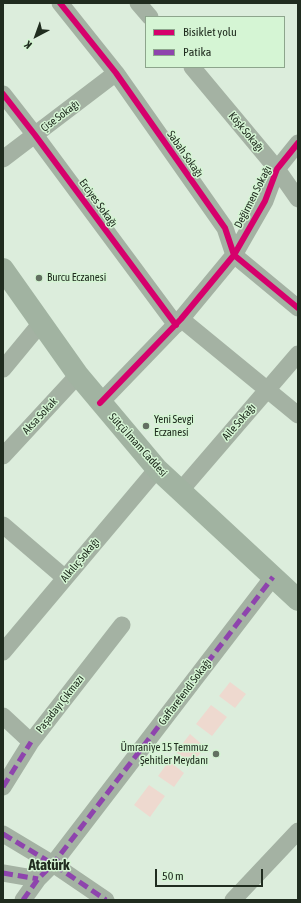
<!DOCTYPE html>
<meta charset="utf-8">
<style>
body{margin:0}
#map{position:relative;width:301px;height:903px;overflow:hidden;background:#dceddc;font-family:"Asap Condensed",sans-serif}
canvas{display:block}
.frame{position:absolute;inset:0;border:4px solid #202c1f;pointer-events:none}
.legend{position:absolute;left:145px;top:16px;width:140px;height:52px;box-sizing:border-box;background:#d5f5d4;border:1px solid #8da58c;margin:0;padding:5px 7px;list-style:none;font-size:12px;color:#202c1f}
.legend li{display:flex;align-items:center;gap:8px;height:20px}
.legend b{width:20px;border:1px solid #8da58c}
.north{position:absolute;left:16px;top:16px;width:40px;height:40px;-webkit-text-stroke:3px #d5f5d4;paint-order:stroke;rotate:221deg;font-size:11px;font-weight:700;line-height:16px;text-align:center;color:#202c1f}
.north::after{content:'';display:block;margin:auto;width:14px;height:18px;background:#202c1f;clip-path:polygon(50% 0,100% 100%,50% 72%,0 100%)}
.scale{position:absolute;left:155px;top:869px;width:108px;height:18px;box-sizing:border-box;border:2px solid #202c1f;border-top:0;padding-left:5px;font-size:12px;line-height:14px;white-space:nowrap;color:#202c1f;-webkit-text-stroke:3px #d5f5d4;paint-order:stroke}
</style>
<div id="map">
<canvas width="301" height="903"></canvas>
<div class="frame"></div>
<ul class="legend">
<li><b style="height:5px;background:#d6006c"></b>Bisiklet yolu</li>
<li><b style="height:5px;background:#8e44ad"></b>Patika</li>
</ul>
<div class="north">K</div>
<div class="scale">50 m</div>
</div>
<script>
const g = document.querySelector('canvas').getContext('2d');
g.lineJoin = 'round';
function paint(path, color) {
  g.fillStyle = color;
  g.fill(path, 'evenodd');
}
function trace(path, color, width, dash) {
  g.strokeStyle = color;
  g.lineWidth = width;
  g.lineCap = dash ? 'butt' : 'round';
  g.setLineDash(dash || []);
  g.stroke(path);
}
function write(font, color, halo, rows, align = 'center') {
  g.font = font + ' "Asap Condensed",sans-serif';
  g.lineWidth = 3;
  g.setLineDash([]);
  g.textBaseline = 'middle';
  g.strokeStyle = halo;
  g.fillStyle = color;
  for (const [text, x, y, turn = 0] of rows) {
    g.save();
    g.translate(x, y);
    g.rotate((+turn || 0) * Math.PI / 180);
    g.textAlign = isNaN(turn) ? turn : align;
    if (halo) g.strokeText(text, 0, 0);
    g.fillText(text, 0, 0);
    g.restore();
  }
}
paint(new Path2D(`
 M230,682L246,694L235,708L219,696Z
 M211,705L227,717L212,736L196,724Z
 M190,734L205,747L192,764L176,752Z
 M169,761L184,773L174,787L158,776Z
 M149,785L165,796L150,817L134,805Z`), '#eed9cf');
trace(new Path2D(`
 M60,3L116,73L225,228L234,255L298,308
 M138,3L150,17
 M192,67L277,169L298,199
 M3,94L35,135L176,325
 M3,159L116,73
 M181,319L298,415
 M3,369L41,323
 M100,403L181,319L234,255L265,201L277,169L298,143
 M3,456L78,375
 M181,490L298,354
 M3,525L65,578
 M3,652L157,469
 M3,716L31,742
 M3,787L31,742L122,625
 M3,834L53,864L106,900
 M3,873L38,879
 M23,900L38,879L53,864L273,577
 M233,900L298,831`), '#a4b2a3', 17);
trace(new Path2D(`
 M3,269L78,375L157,469L298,600`), '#a1b3a1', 22);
trace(new Path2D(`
 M3,787L31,742
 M3,834L53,864L106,900
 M3,873L38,879
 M23,900L38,879L53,864L273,577`), '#8e44ad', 5, [10, 5]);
trace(new Path2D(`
 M60,3L116,73L225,228L234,255L298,308
 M3,94L35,135L176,325
 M100,403L181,319L234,255L265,201L277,169L298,143`), '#d6006c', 6);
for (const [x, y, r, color] of [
 [39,278,4,"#627061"],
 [146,426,4,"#627061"],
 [216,754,4,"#627061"]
]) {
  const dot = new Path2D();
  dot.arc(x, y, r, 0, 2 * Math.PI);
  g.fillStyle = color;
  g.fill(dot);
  trace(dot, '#d5f5d4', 1.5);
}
write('11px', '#202c1f', '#d5f5d4', [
 ["Çise Sokağı",60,116,-37],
 ["Köşk Sokağı",246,132,50],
 ["Sabah Sokağı",185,154,55],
 ["Değirmen Sokağı",253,197,-63],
 ["Erciyes Sokağı",98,203,54],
 ["Aksa Sokak",40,416,-47],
 ["Aile Sokağı",239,422,-49],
 ["Sütçü İmam Caddesi",138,445,48],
 ["Alkılıç Sokağı",80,560,-50],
 ["Gaffarefendi Sokağı",185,692,-53],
 ["Paşadayı Çıkmazı",60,704,-52]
]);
write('11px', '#202c1f', '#d5f5d4', [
 ["Burcu Eczanesi",47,278],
 ["Yeni Sevgi",154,420],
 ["Eczanesi",154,433],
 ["Ümraniye 15 Temmuz",208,748,"right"],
 ["Şehitler Meydanı",208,761,"right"]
], 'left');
write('bold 15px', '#202c1f', '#d5f5d4', [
 ["Atatürk",49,865]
]);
</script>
